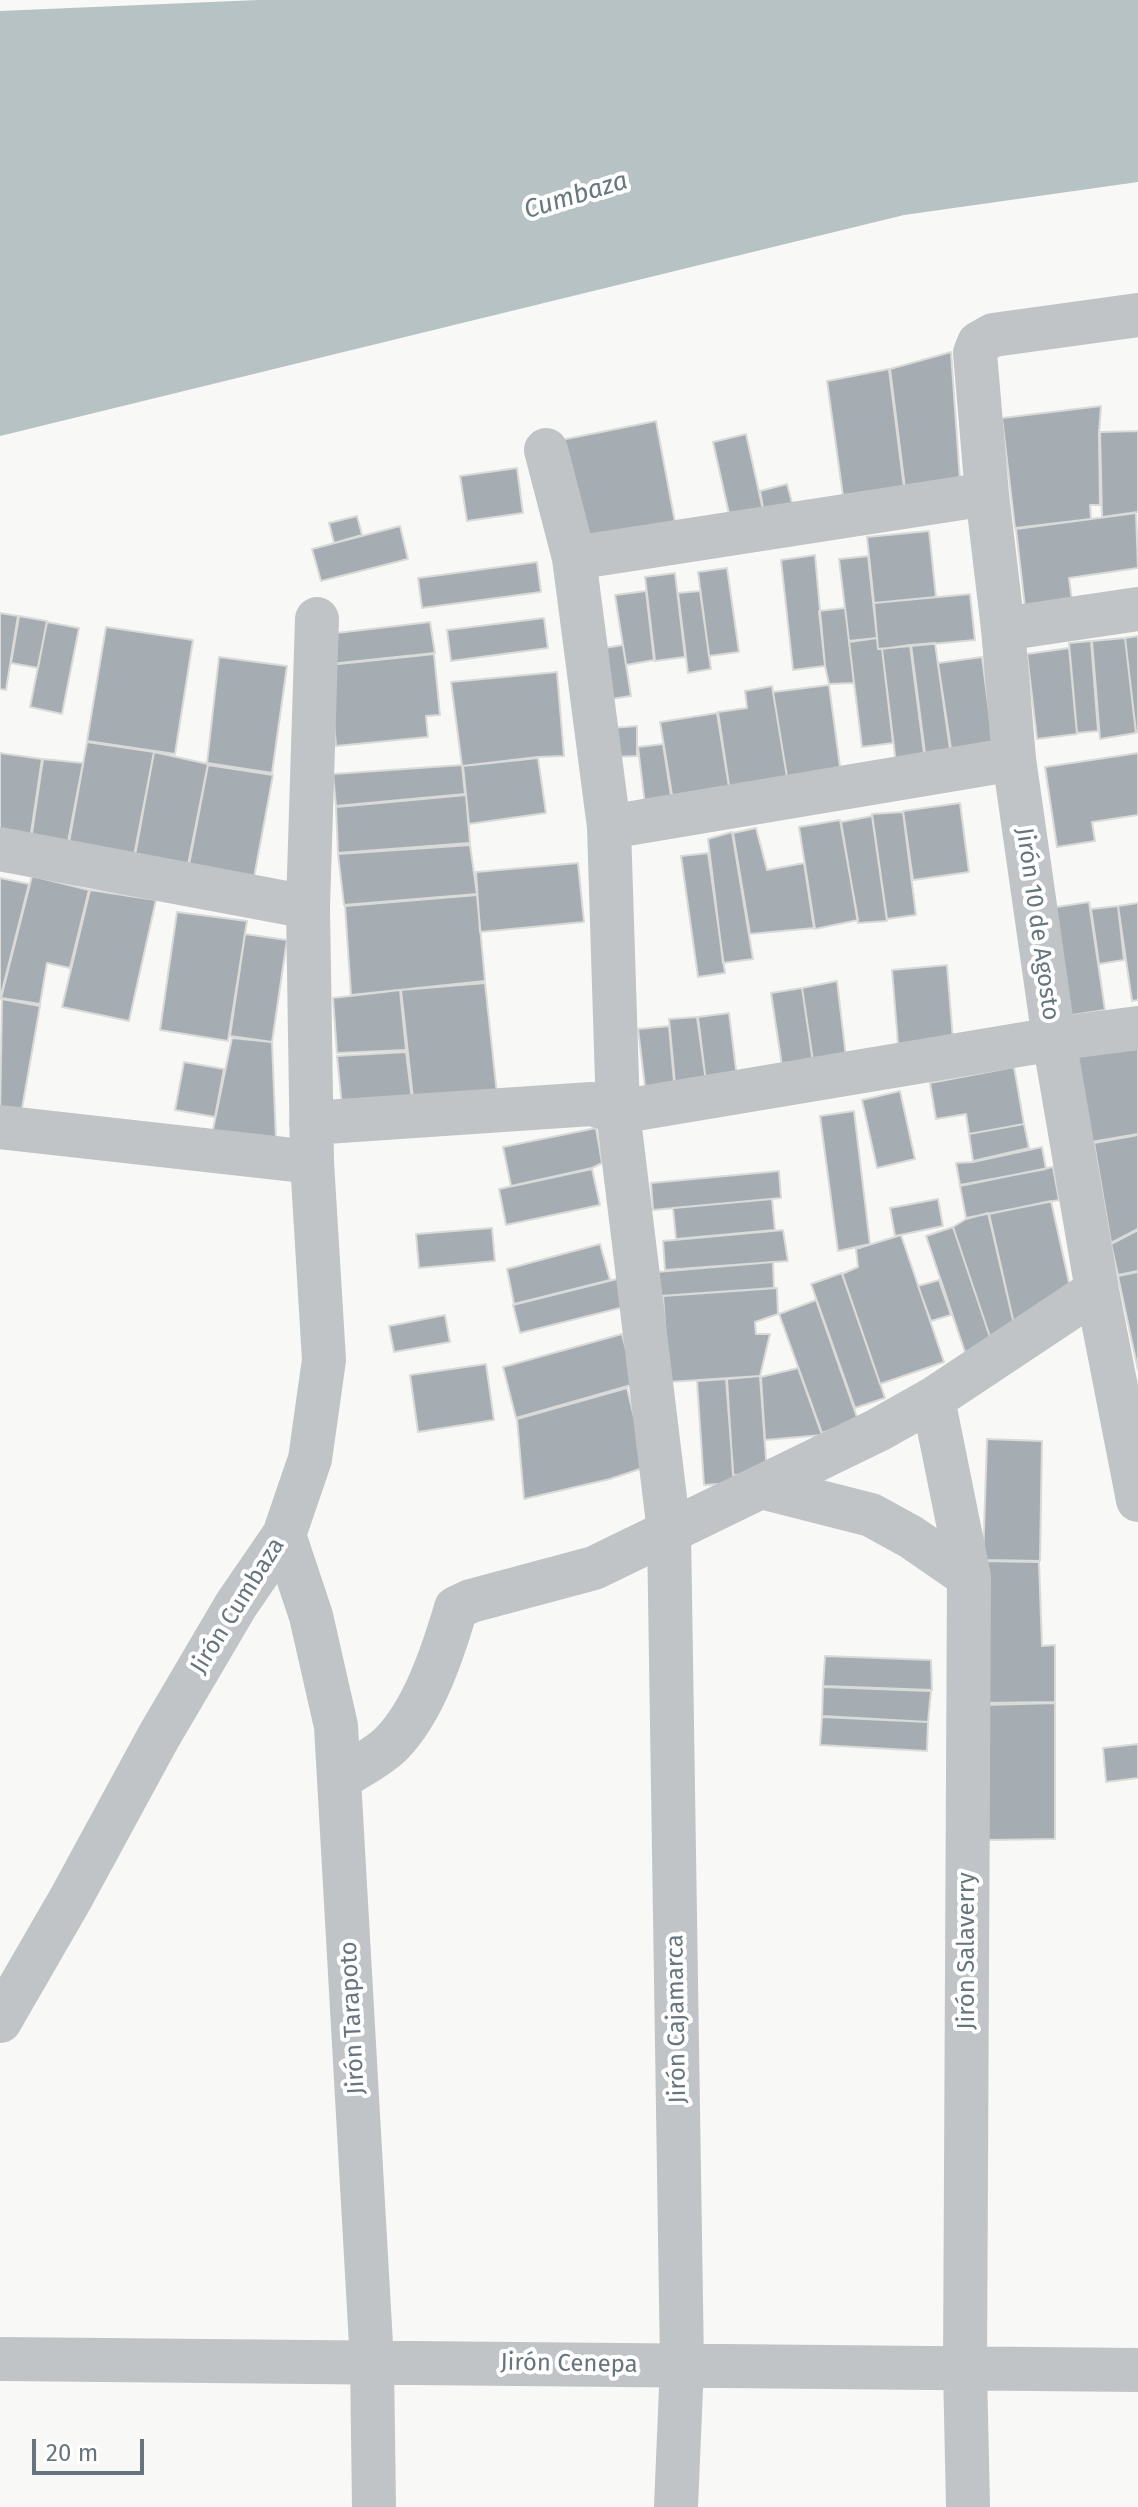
<!DOCTYPE html>
<meta charset="utf-8">
<style>
body{margin:0}
#map{position:relative;width:1138px;height:2507px;overflow:hidden;background:#f8f8f6;font-family:"Fira Sans",sans-serif}
canvas{display:block}
.scale{position:absolute;left:32px;top:2439px;width:112px;height:36px;box-sizing:border-box;border:4px solid #66747d;border-top:0;padding-left:10px;font-size:24px;line-height:28px;white-space:nowrap;color:#66747d;-webkit-text-stroke:6px #fff;paint-order:stroke}
</style>
<div id="map">
<canvas width="1138" height="2507"></canvas>
<div class="scale">20 m</div>
</div>
<script>
const g = document.querySelector('canvas').getContext('2d');
g.lineJoin = 'round';
function paint(path, color) {
  g.fillStyle = color;
  g.fill(path, 'evenodd');
}
function trace(path, color, width, dash) {
  g.strokeStyle = color;
  g.lineWidth = width;
  g.lineCap = dash ? 'butt' : 'round';
  g.setLineDash(dash || []);
  g.stroke(path);
}
function write(font, color, halo, rows, align = 'center') {
  g.font = font + ' "Fira Sans",sans-serif';
  g.lineWidth = 8;
  g.setLineDash([]);
  g.textBaseline = 'middle';
  g.strokeStyle = halo;
  g.fillStyle = color;
  for (const [text, x, y, turn = 0] of rows) {
    g.save();
    g.translate(x, y);
    g.rotate((+turn || 0) * Math.PI / 180);
    g.textAlign = isNaN(turn) ? turn : align;
    if (halo) g.strokeText(text, 0, 0);
    g.fillText(text, 0, 0);
    g.restore();
  }
}
paint(new Path2D(`
 M258,0H1138V182L904,215L0,436V11Z`), '#b7c2c5');
const building = new Path2D(`
 M951,352L960,480L905,488L890,369Z
 M889,369L904,488L844,503L827,381Z
 M1101,406L1099,432L1100,505H1090L1091,519L1015,528L1002,418Z
 M656,421L677,533L582,552L561,440Z
 M1138,431V512L1102,517L1100,432Z
 M746,434L765,519L732,527L713,442Z
 M517,468L523,513L467,521L460,476Z
 M787,484L794,510L765,518L760,491Z
 M1136,513L1138,568L1069,578L1072,600L1025,607L1016,529Z
 M357,516L362,535L334,543L329,523Z
 M400,526L408,559L321,581L312,549Z
 M929,531L936,597L874,603L867,537Z
 M815,555L825,666L793,670L781,560Z
 M868,556L877,638L849,641L839,559Z
 M537,562L541,592L422,608L418,578Z
 M727,568L739,652L709,656L698,572Z
 M675,573L685,657L655,661L645,577Z
 M646,591L654,660L626,665L615,595Z
 M700,591L711,669L688,673L678,593Z
 M970,594L975,640L878,649L874,603Z
 M845,608L854,683L829,684L825,666L819,611Z
 M0,613L18,616L6,690L0,689Z
 M19,616L47,621L38,668L11,663Z
 M544,618L548,648L451,661L447,630Z
 M47,622L79,628L62,714L30,707Z
 M430,622L435,653L330,664L328,634Z
 M106,627L193,640L175,754L87,741Z
 M1138,636V732H1136L1125,638Z
 M877,638L878,649H882L893,743L862,747L849,642Z
 M1125,638L1136,733L1100,739L1092,641Z
 M1091,641L1098,731L1077,733L1069,643Z
 M935,643L950,749L925,753L911,645Z
 M623,645L631,696L605,700L598,649Z
 M910,645L924,753L896,763L882,649Z
 M1069,648L1077,734L1037,739L1027,654Z
 M434,654L440,715L426,716L428,737L336,746L329,665Z
 M219,657L287,666L272,773L207,763Z
 M982,657L994,750L951,749L938,663Z
 M557,672L564,756L538,757L462,766L451,682Z
 M829,685L841,774L788,783L773,692Z
 M772,686L788,783L730,792L718,712L747,708L745,691Z
 M717,713L730,793L673,801L660,722Z
 M637,726V756L613,757L611,728Z
 M87,742L154,752L133,861L68,848Z
 M663,744L672,802L645,805L638,747Z
 M154,752L208,764L187,870L134,861Z
 M0,753L42,759L30,840L0,835Z
 M1138,753V815L1092,822L1095,841L1057,847L1045,767Z
 M538,758L546,813L469,824L463,766Z
 M43,759L83,763L67,847L31,840Z
 M208,765L273,775L253,883L188,870Z
 M462,765L465,794L336,806L333,774Z
 M466,795L470,843L338,853L336,807Z
 M960,803L969,872L913,880L903,811Z
 M903,812L916,915L887,919L872,814Z
 M872,816L887,921L858,923L841,822Z
 M840,820L858,920L815,929L799,827Z
 M756,828L767,870L804,863L814,928L750,934L733,833Z
 M732,832L753,959L723,963L708,839Z
 M470,845L477,894L344,905L338,854Z
 M708,853L725,973L698,977L681,856Z
 M578,863L584,922L480,932L476,872Z
 M32,876L89,890L70,968L47,963L40,1004L1,998Z
 M0,878L29,884L0,999Z
 M90,890L156,900L129,1021L62,1007Z
 M477,895L485,981L351,995L345,906Z
 M1089,902L1105,1010L1066,1016L1050,908Z
 M1138,903V1000L1132,1001L1118,906Z
 M1118,906L1124,960L1099,964L1091,909Z
 M177,912L247,921L228,1041L160,1030Z
 M245,934L287,940L272,1042L230,1036Z
 M947,965L953,1040L898,1044L892,970Z
 M837,981L846,1057L813,1061L802,988Z
 M485,983L497,1094L414,1107L401,990Z
 M802,988L813,1062L782,1066L771,993Z
 M400,990L406,1050L337,1053L333,998Z
 M2,999L40,1006L20,1120L0,1116Z
 M729,1013L737,1078L706,1082L698,1017Z
 M697,1017L706,1081L675,1083L669,1019Z
 M669,1026L675,1093L646,1095L638,1029Z
 M232,1038L272,1042L276,1140L212,1134Z
 M1138,1044V1134L1085,1143L1073,1052Z
 M406,1052L413,1108L343,1116L337,1056Z
 M184,1062L224,1069L215,1117L175,1110Z
 M1014,1067L1024,1124L969,1134L966,1114L936,1119L930,1083Z
 M900,1091L915,1159L877,1168L862,1100Z
 M854,1111L870,1244L838,1251L820,1116Z
 M1024,1124L1029,1148L973,1161L969,1134Z
 M596,1128L602,1163L592,1168L511,1186L503,1147Z
 M1138,1135V1229L1111,1243L1094,1143Z
 M1042,1147L1046,1169L960,1185L956,1163L973,1162Z
 M1053,1167L1059,1200L966,1218L960,1186Z
 M592,1169L600,1205L506,1225L499,1189Z
 M779,1171L781,1198L653,1210L651,1183Z
 M772,1199L775,1230L676,1239L673,1208Z
 M938,1199L943,1226L895,1236L890,1208Z
 M1051,1201L1072,1296L1014,1324L989,1214Z
 M988,1213L1014,1324L992,1343L953,1227L966,1219Z
 M953,1227L992,1343L965,1352L926,1236Z
 M492,1228L495,1261L419,1268L416,1234Z
 M783,1230L788,1261L665,1270L663,1241Z
 M1138,1230V1271L1118,1275L1111,1244Z
 M901,1235L944,1362L880,1384L842,1274L858,1267L856,1249Z
 M600,1244L610,1280L514,1304L507,1269Z
 M773,1262L774,1288L660,1296L657,1272Z
 M1138,1272V1370L1118,1276Z
 M842,1273L885,1398L855,1408L811,1284Z
 M625,1277L632,1305L520,1333L513,1305Z
 M939,1280L951,1315L931,1321L918,1286Z
 M777,1288L778,1314L755,1322L756,1334H770L760,1376L669,1382L663,1296Z
 M816,1300L858,1420L822,1433L779,1314Z
 M445,1315L450,1342L394,1352L389,1326Z
 M622,1334L635,1384L516,1418L503,1367Z
 M486,1364L494,1420L418,1432L410,1375Z
 M798,1368L822,1435L765,1440L761,1377Z
 M760,1376L767,1473L733,1475L727,1379Z
 M726,1379L734,1483L704,1485L697,1381Z
 M627,1388L646,1467L610,1479L524,1499L517,1419Z
 M987,1439L1042,1441L1040,1561L983,1560Z
 M983,1561L1039,1562L1042,1646L1055,1645V1702L985,1703Z
 M825,1656L931,1660L932,1690L823,1686Z
 M823,1687L931,1691L928,1722L822,1716Z
 M1055,1703V1839L986,1840L985,1705Z
 M822,1717L928,1722L927,1751L820,1745Z
 M1138,1744V1778L1106,1782L1103,1748Z`);
paint(building, '#a6adb2');
trace(building, '#dadad9', 2);
trace(new Path2D(`
 M1138,315L993,335L979,343L975,353L987,494L1003,629L1014,759L1054,1039L1097,1290L1138,1500
 M546,450L574,558L609,827L618,1112L669,1531L682,2365L676,2507
 M574,558L987,494
 M1003,629L1138,609
 M609,827L1014,759
 M0,849L308,907
 M311,1123L591,1104L618,1112L1054,1039L1138,1028
 M0,1127L312,1162
 M933,1399L969,1577L965,2368L968,2507
 M761,1487L871,1515L911,1537L969,1577
 M284,1535L311,1616L336,1726L372,2362L374,2507
 M340,1779C355,1768 379,1757 392,1743C424,1710 443,1652 456,1608L471,1601L594,1568L878,1430L933,1399L1097,1290
 M0,2021L71,1898L159,1736L236,1605L284,1535L310,1459L324,1360L312,1162L308,907L317,619
 M0,2359L1138,2370`), '#c0c4c7', 44);
write('24px', '#66747d', '#fff', [
 ["Jirón 10 de Agosto",1037,924,82],
 ["Jirón Cumbaza",238,1606,-58],
 ["Jirón Salaverry",967,1951,-90],
 ["Jirón Tarapoto",353,2018,-93],
 ["Jirón Cajamarca",677,2019,-91],
 ["Jirón Cenepa",569,2364,1]
]);
write('italic 26px', '#67797f', '#fff', [
 ["Cumbaza",576,196,-17]
]);
</script>
